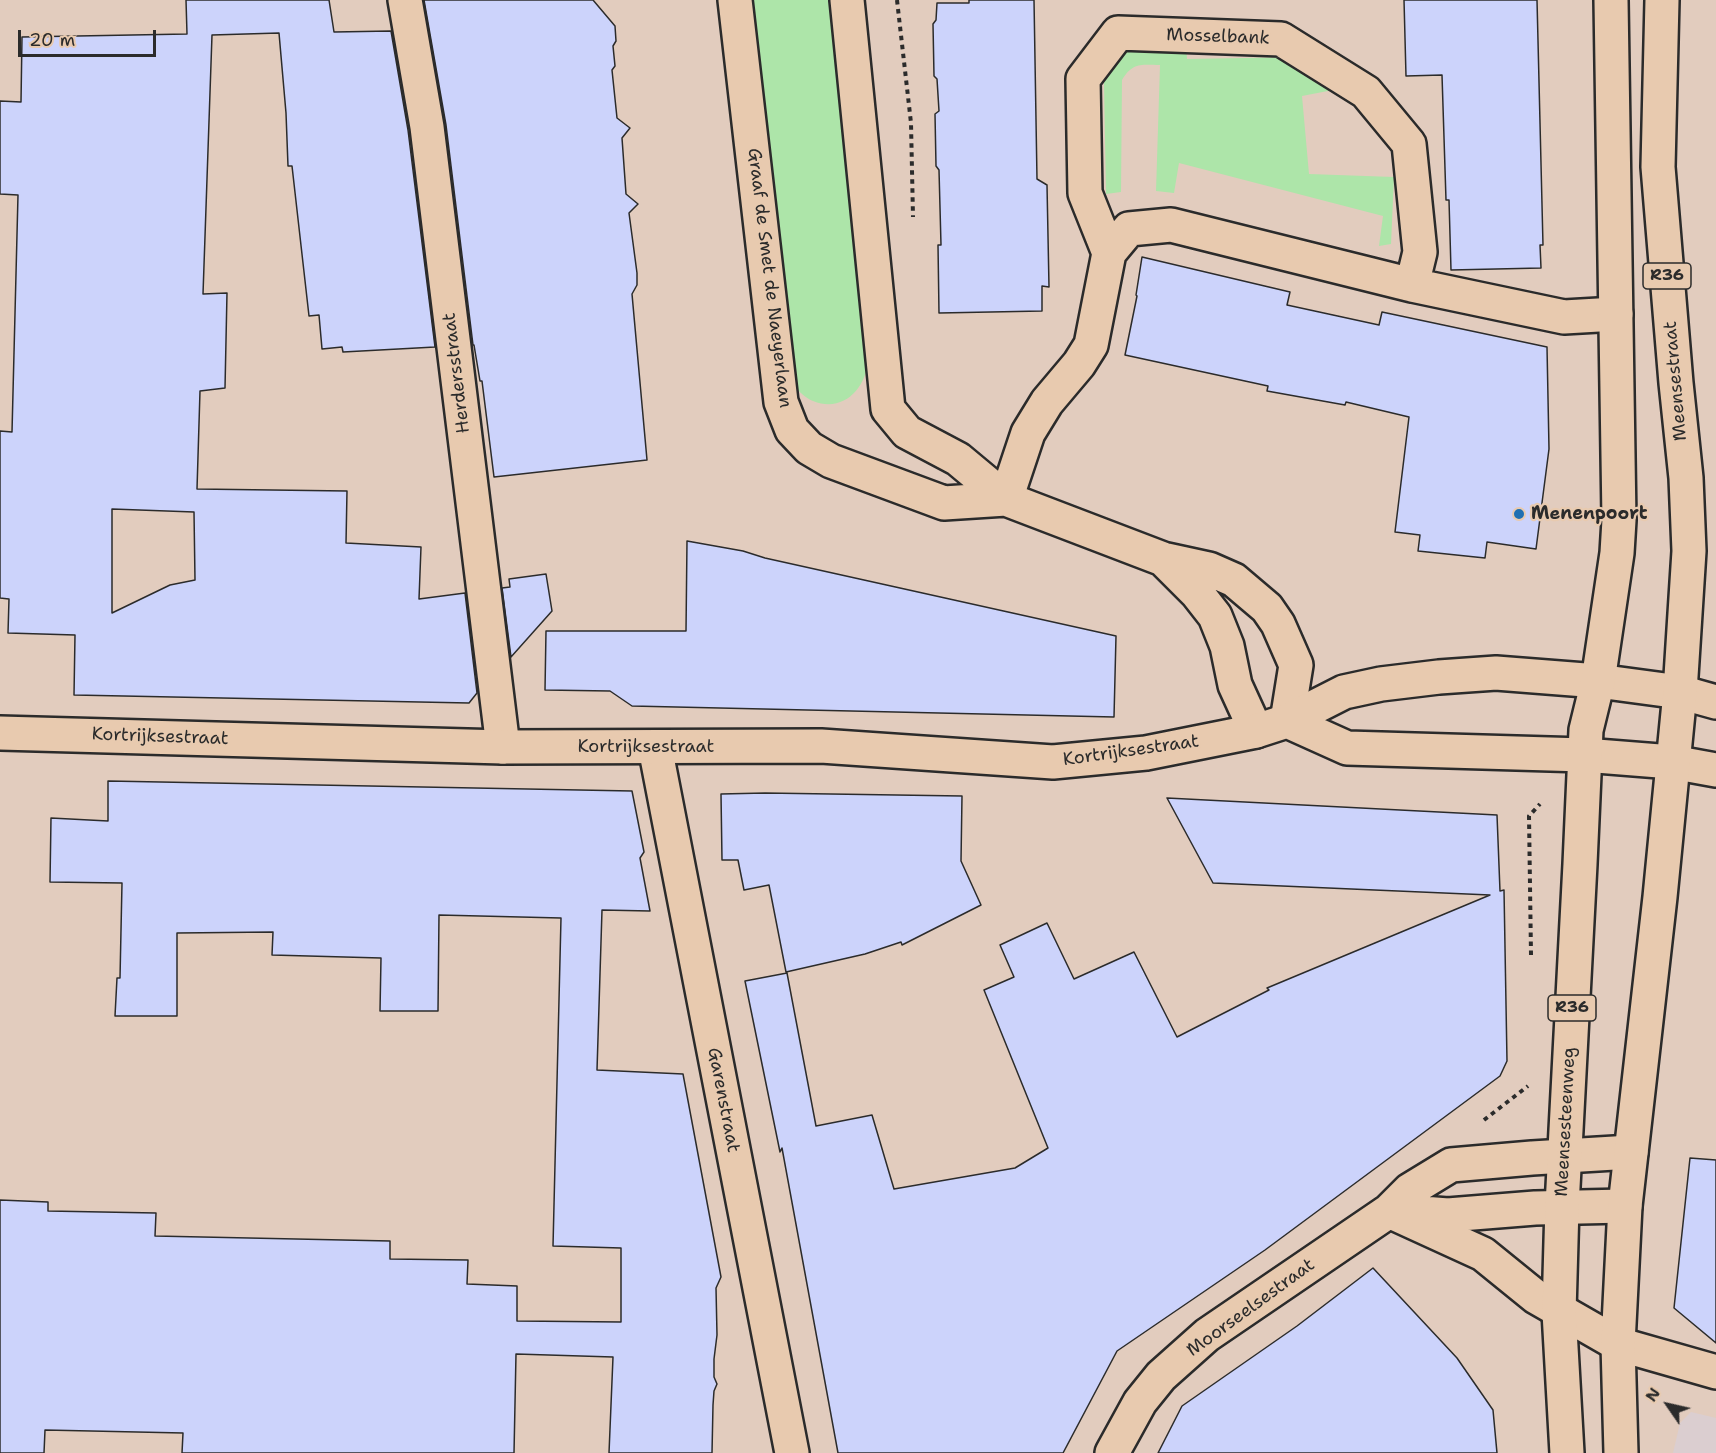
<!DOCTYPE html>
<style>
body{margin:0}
#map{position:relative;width:1716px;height:1453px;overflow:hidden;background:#e2ccbe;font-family:"Shantell Sans",sans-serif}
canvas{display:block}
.north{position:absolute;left:1638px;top:1375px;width:60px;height:60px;-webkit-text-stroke:4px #e8caaf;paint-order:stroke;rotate:304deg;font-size:16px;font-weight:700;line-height:24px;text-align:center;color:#2b2b2b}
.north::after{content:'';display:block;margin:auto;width:21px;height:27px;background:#2b2b2b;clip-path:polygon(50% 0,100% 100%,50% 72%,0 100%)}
.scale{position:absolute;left:18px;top:30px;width:138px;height:27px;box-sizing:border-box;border:3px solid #2b2b2b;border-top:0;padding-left:8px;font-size:18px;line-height:21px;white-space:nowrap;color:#2b2b2b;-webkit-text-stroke:4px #e8caaf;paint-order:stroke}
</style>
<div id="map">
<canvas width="1716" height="1453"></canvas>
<div class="north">N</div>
<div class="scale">20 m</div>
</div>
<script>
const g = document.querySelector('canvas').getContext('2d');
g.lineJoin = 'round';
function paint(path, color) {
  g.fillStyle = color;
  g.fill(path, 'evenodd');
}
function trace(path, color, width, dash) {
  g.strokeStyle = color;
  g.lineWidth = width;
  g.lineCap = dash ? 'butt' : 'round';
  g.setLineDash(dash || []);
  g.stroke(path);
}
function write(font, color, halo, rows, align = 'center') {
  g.font = font + ' "Shantell Sans",sans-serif';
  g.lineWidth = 4.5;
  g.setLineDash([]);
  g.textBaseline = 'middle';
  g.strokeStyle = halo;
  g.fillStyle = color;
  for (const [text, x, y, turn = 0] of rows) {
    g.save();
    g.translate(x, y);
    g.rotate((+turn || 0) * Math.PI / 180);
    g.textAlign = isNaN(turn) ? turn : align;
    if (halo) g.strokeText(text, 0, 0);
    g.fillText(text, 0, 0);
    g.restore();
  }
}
paint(new Path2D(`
 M1691,1412L1716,1418V1453H1673L1680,1423Z`), '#dbced0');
paint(new Path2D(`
 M749,0H833L868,360C866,389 843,413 813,401C805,398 799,391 794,386Z
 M1186,46L1187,59L1301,57L1333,90L1302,96L1309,174L1394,177L1391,244L1379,246L1383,216L1179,163L1174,193L1156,191L1160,65C1141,65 1133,62 1122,80L1121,192L1106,194L1104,83C1106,74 1107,63 1115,56C1132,41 1164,46 1186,46Z`), '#ade5a9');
const building = new Path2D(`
 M186,0H329L334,32L391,31L408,130L435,347L343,352L342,347L322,349L319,315L309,316L292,166H288L286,113L279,33L212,35L203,294L227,293L225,388L200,391L197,489L347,491L346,543L421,547L419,599L465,593L477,693L469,703L74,695L75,635L8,633L9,599L0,598V431L12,432L18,195L0,194V101L21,102L22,37L187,34ZM112,509L194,512L195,580L170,585L112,613Z
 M424,0H593L615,26L616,41L613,46L615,66L612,70L617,118L630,128L622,138L626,194L638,204L629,213L637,273V285L632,294L647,460L494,477L482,381H480L474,345H473L446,125Z
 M969,0H1034L1037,179L1047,185L1049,287L1042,286V311L939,313L938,245H941L939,170L936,166L935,114L939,111L937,79L934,76L933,24L936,20L937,3H969Z
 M1404,0H1537L1543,245H1540L1541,268L1451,270L1449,200H1446L1442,75L1406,76Z
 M1142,257L1290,292L1287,305L1379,325L1382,312L1547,347L1549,449L1536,549L1487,542L1485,558L1418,551L1420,535L1395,532L1409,417L1346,402L1345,405L1267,391L1268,386L1125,355L1137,296L1136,295Z
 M687,541L743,551L765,558L1116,636L1114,717L632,706L610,691L545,690L546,631H686Z
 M546,574L552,611L511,657L502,588L510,587L509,579Z
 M108,781L632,791L644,852L640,858L650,911L602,910L597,1070L683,1074L721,1277L716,1288L717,1335L714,1359V1377L717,1384L714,1391L713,1405L712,1453H609L613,1357L516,1354L514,1453H182L183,1433L45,1430L44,1453H0V1200L48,1202V1211L156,1213L155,1236L390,1241V1259L468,1260L467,1284L517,1286V1321L621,1322V1248L553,1246L561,918L439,915L438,1011H380L381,958L272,955L273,932L177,933V1016H115L117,978H120L122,883L50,882L51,818L108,821Z
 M765,793L962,796L961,861L981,905L902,945L901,942L865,954L786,972L769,885L744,890L738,860H722L721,794Z
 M1167,798L1497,815L1500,891L1504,890L1507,1061L1500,1076L1265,1250L1117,1351L1063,1453H838L782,1148L780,1152L745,981L787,973L816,1126L872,1115L894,1189L1015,1168L1048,1148L984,990L1014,977L1000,945L1047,923L1074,979L1134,952L1177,1037L1269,990L1267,988L1490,895L1213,883Z
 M1690,1158L1716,1160V1343L1674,1308Z
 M1373,1268L1457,1358L1493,1410L1497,1453H1158L1182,1406L1297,1326Z`);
paint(building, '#ccd3fb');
trace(building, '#2b2b2b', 1.5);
const minor = new Path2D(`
 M405,0L427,127L503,747
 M735,0L781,402L792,430L809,448L831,461L944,503L1006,499
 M847,0L888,409L907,432L958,459L1006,499L1163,559L1209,569L1234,580L1267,608L1278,624L1296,665L1287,721
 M1109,253L1085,193L1083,79L1118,33L1281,39L1366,92L1409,144L1420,252L1412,285
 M1006,499L1028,433L1047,402L1079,364L1091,345L1109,253L1129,229L1171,225L1412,285L1564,317L1616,314
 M1163,559L1197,593L1215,616L1227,646L1235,685L1256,731
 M655,747L792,1453
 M1389,1211L1483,1254L1536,1297L1618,1344L1716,1372
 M1409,1212L1448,1215L1535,1208L1625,1206
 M1112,1453L1140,1402L1161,1376L1207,1335L1389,1211L1410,1190L1451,1165L1532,1158L1631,1152`);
const tertiary = new Path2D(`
 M1287,721L1347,748L1584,755L1672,762L1716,770
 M0,733L503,747L821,746L1053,762L1146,753L1256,731L1287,721L1344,692L1381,684L1439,677L1496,673L1598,681L1680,692L1716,702`);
const primary = new Path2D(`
 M1567,1453L1559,1312L1562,1206L1580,864L1586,730L1598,681L1617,553L1619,520L1611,0
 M1621,1453L1618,1344L1625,1206L1660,897L1680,692L1689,551L1686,478L1676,383L1658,167L1662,0`);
trace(minor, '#2b2b2b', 38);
trace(tertiary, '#2b2b2b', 38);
trace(primary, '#2b2b2b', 38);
trace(new Path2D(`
 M897,0L911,123L913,217
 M1531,955L1529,816L1540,804
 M1484,1120L1528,1086`), '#2b2b2b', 4, [4.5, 4.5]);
trace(minor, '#e8caaf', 33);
trace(tertiary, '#e8caaf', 33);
trace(primary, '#e8caaf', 33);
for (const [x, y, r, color] of [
 [1519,514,6,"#1f6fb2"]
]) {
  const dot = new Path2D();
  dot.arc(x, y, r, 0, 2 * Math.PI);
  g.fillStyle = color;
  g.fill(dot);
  trace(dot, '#e8caaf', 2);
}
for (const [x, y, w] of [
 [1667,276,48],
 [1572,1008,48]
]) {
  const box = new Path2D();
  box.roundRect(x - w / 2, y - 13, w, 26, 4.5);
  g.fillStyle = '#e8caaf';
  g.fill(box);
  trace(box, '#2b2b2b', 1.5);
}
write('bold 16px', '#2b2b2b', null, [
 ["R36",1667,276],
 ["R36",1572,1008]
]);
write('18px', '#2b2b2b', '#e8caaf', [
 ["Mosselbank",1218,37,2],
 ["Graaf de Smet de Naeyerlaan",769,278,83],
 ["Herdersstraat",457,373,-97],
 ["Meensestraat",1676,381,-95],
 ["Kortrijksestraat",160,737,2],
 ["Kortrijksestraat",646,747],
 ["Kortrijksestraat",1131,751,-8],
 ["Garenstraat",723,1100,79],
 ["Meensesteenweg",1566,1122,-87],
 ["Moorseelsestraat",1251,1308,-36]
]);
write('bold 18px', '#2b2b2b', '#e8caaf', [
 ["Menenpoort",1531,514]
], 'left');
</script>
